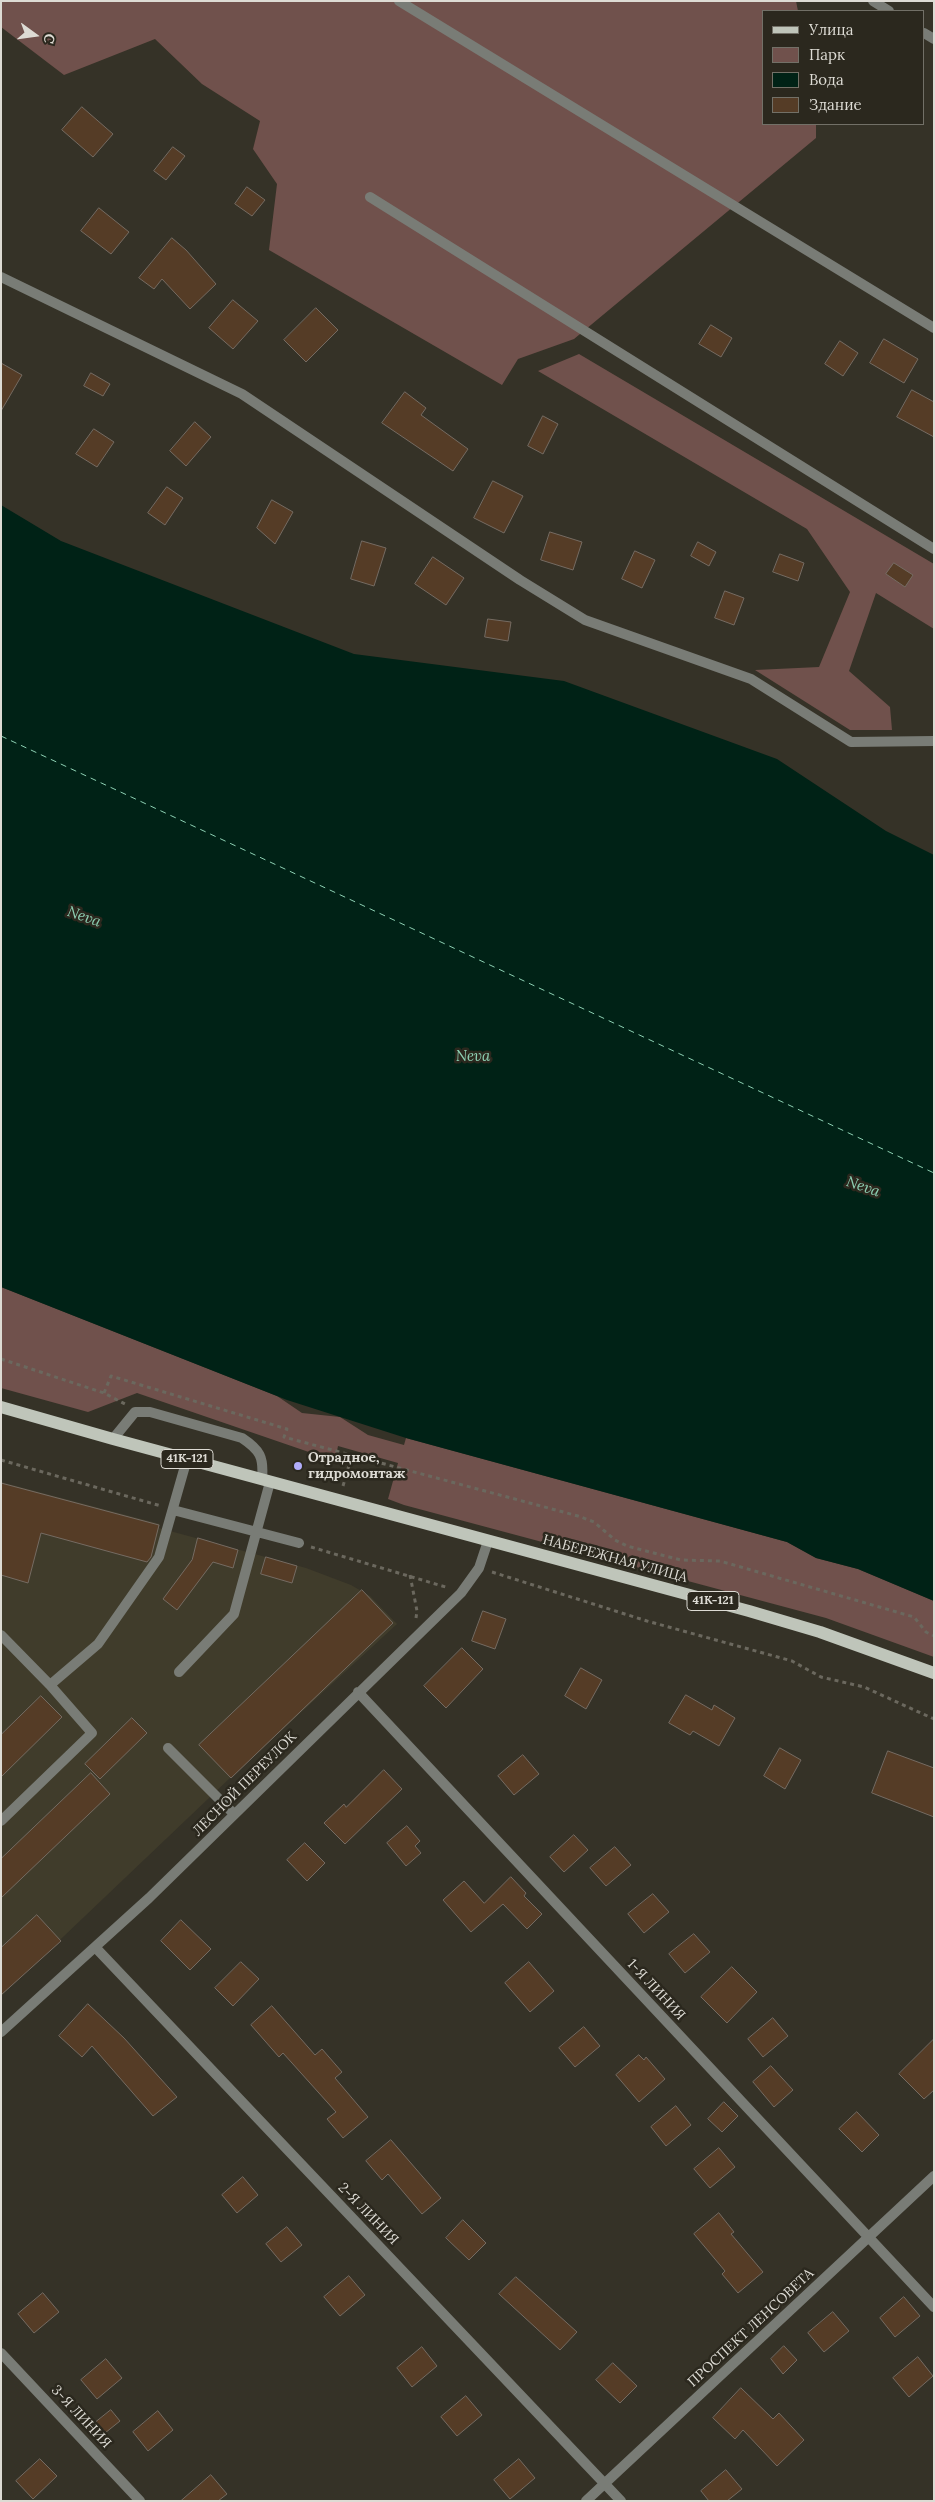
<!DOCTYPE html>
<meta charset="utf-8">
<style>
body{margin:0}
#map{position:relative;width:935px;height:2502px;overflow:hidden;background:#353227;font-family:Lora,serif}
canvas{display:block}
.frame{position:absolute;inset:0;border:2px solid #dddbd4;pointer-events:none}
.legend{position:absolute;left:762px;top:10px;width:162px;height:115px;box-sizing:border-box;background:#2b281e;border:1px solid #727067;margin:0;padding:6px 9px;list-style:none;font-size:15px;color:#dddbd4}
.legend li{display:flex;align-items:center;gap:10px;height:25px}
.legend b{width:25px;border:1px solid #727067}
.north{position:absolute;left:10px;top:10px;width:50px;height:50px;-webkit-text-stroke:4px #2b281e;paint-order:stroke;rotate:104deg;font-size:14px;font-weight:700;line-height:20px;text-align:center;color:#dddbd4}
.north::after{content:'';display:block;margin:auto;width:18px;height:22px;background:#dddbd4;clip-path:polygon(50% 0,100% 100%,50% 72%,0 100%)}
</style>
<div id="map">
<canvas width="935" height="2502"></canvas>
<div class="frame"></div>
<ul class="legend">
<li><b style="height:6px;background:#bfc5ba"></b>Улица</li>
<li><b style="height:14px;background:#70514c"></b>Парк</li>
<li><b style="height:14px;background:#002216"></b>Вода</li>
<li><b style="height:14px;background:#553c26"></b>Здание</li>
</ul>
<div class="north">С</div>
</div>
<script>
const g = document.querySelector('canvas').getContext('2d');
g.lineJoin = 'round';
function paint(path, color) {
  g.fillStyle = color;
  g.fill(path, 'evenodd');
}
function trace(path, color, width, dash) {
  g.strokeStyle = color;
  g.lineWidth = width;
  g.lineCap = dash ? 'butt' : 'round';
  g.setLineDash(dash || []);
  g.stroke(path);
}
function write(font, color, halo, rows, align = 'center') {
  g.font = font + ' Lora,serif';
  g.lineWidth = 5;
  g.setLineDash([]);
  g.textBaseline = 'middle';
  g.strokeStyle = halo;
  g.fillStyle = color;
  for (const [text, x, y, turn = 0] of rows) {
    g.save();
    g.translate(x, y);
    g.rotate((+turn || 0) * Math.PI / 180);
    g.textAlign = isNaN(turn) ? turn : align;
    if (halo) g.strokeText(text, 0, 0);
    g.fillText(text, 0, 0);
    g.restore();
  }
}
paint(new Path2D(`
 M1,1482L160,1524L159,1528L306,1568L351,1585L370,1596L397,1624L230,1778L1,1996Z`), '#403c2b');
paint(new Path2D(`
 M1,1H796L798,11H764V124H816V138L574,339L518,359L502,385L269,250L277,184L253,149L260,121L202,84L155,39L64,75L1,27Z
 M579,354L934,564V629L876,593L849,671L890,707L892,730H850L755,670L819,667L850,592L807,529L538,371Z
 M1,1287L277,1396L302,1413L340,1417L368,1435L404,1445L406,1438L787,1542L816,1558L858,1569L934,1601V1657L826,1618L404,1505L388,1499L398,1463L338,1446L335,1461L137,1393L88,1412L1,1388Z`), '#70514c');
paint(new Path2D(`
 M1,505L61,541L354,654L564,681L777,759L886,831L934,855V1601L858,1569L816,1558L787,1542L406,1438L287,1400L1,1287Z`), '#002216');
trace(new Path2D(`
 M1,736L934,1173`), '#8dd0b3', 1, [6, 5]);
const building = new Path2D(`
 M82,107L113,134L93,157L62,130Z
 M173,147L185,156L166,180L154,171Z
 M247,187L265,200L252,216L235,204Z
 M99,208L129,232L111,254L81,231Z
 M172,238L186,250L216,284L190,309L162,279L154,289L139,278Z
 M233,300L258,321L233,349L209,328Z
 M316,308L338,330L306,362L284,340Z
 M711,325L732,338L721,357L699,344Z
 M884,339L918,359L904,383L870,363Z
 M840,341L858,353L843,376L825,364Z
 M1,363L22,375L1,411Z
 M91,373L110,384L103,396L84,386Z
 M912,390L934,402V437L897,417Z
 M405,392L426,408L421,415L468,449L453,471L382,423Z
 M543,416L558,424L543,454L528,446Z
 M195,422L211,437L186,466L170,451Z
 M94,429L114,442L97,467L76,454Z
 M493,481L523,496L504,533L474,518Z
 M167,487L183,498L165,525L148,513Z
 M272,500L293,512L275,544L257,528Z
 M550,532L582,542L573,570L541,560Z
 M362,541L386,548L374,586L351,579Z
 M698,542L716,552L709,566L691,556Z
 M635,551L655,560L642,588L622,579Z
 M780,554L804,563L798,581L773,572Z
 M433,557L464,578L446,605L415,584Z
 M894,563L913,575L905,587L886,574Z
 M725,591L744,598L734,625L715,618Z
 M488,619L511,622L508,641L485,637Z
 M1,1483L159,1525L151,1557L147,1562L41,1533L28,1583L1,1575Z
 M198,1538L238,1550L233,1568L213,1562L177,1610L163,1599L192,1560Z
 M266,1557L297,1566L292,1583L261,1574Z
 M362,1590L393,1623L231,1778L199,1745Z
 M483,1611L506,1619L495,1649L472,1641Z
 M462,1648L483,1669L446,1708L424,1686Z
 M581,1668L602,1680L586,1709L565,1696Z
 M686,1695L712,1710L714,1705L735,1718L719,1746L693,1731L690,1735L669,1723Z
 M41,1696L62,1717L1,1777V1735Z
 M132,1718L147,1733L100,1779L85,1764Z
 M780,1748L801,1760L785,1789L764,1776Z
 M888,1751L934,1768V1817L872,1793Z
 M523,1755L539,1774L514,1795L498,1776Z
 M384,1770L402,1789L345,1844L324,1823L344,1804L346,1807Z
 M91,1773L110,1794L1,1898V1859Z
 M407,1826L420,1841L415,1846L421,1853L406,1866L387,1843Z
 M574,1835L588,1850L564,1872L550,1857Z
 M305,1843L325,1863L307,1881L287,1860Z
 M615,1847L631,1865L606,1886L590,1868Z
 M511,1877L526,1893L524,1896L542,1914L527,1929L503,1904L471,1932L443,1900L464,1881L484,1903Z
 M653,1894L669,1912L644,1933L628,1914Z
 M37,1915L61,1941L1,1995V1948Z
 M181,1920L211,1949L190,1970L161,1941Z
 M694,1934L710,1952L685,1973L669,1954Z
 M241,1962L259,1979L233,2006L215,1988Z
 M529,1962L554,1991L530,2012L505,1983Z
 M732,1967L757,1992L727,2023L701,1997Z
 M88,2004L124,2038L177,2097L153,2116L92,2046L82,2057L59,2036Z
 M272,2006L315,2055L322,2049L342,2072L335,2078L368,2117L343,2138L327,2119L336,2112L283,2053L279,2057L251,2025Z
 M773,2018L788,2036L763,2057L748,2039Z
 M584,2027L600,2046L575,2067L559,2048Z
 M934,2039V2090L924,2099L899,2074Z
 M639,2055L644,2060L646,2057L665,2079L639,2102L616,2075Z
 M771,2066L793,2090L774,2107L753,2082Z
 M724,2102L738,2116L722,2132L708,2119Z
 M676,2106L691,2125L666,2146L651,2127Z
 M857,2112L879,2135L862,2152L839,2129Z
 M391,2140L441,2198L422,2214L388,2174L382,2180L366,2161Z
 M719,2148L735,2167L710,2188L694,2169Z
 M243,2177L258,2195L237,2213L222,2195Z
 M719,2213L734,2232L731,2234L763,2272L738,2293L722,2274L725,2271L694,2234Z
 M463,2220L486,2243L469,2260L446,2238Z
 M287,2227L302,2245L281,2262L266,2244Z
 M349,2276L365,2295L340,2316L324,2297Z
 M516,2277L577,2332L560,2350L499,2294Z
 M43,2293L59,2312L34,2333L18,2314Z
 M904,2297L920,2316L895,2337L880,2318Z
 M833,2312L849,2331L824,2352L808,2333Z
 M784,2346L797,2360L783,2374L771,2359Z
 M422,2347L437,2366L412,2387L397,2368Z
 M918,2357L933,2376L909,2397L893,2378Z
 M106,2359L122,2378L97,2399L81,2380Z
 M613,2363L637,2386L620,2403L596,2380Z
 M741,2388L773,2419L779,2413L804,2440L777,2466L743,2430L735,2439L713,2418Z
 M466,2396L482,2415L457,2436L441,2417Z
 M111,2410L120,2421L105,2433L96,2422Z
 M158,2411L173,2430L148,2451L133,2432Z
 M40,2459L57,2476L33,2499L16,2481Z
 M519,2459L535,2478L510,2499L494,2480Z
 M726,2470L742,2489L727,2501H709L701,2491Z
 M211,2475L227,2494L218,2501H181Z`);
paint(building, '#553c26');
trace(building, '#756b62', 1);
trace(new Path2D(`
 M1,1359L104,1393L125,1404
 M104,1393L111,1376L287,1429L284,1437L578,1516L594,1522L615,1540L627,1546L681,1560L720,1561L914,1617L926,1632L934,1636
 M1,1460L161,1506
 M343,1486L352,1455
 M311,1547L449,1588
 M492,1572L647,1621L792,1661L821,1677L864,1687L934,1719
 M410,1575L417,1611L416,1618`), '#6b685e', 3, [4, 4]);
trace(new Path2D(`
 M113,1439L135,1412H150L242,1438C260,1450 264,1457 262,1479
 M173,1510L299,1543
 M1,1635L50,1685L98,1644L159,1557L187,1459
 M179,1672L234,1614L270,1482
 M168,1748L234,1814
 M1,1821L92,1733L50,1685`), '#797c76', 10);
trace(new Path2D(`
 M399,1L934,328
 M873,1L889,11
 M924,33L934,39
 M370,197L934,549
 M1,277L242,394L520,580L585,620L751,679L851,742L934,741
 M358,1692L934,2307
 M95,1947L621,2501
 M1,2032L149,1898L461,1593L479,1568L488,1541
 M1,2353L140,2501
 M586,2501L934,2176`), '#797c76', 10);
trace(new Path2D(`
 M1,1407L113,1439L749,1611L820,1632L934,1673`), '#bfc5ba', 12);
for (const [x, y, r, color] of [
 [298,1466,5,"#b1adfa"]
]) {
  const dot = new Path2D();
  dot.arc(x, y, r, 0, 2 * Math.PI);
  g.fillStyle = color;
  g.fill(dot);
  trace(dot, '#2b281e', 2);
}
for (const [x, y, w] of [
 [187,1459,52],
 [713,1601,52]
]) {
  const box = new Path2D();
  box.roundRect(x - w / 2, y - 9.5, w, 19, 4);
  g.fillStyle = '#2b281e';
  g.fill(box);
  trace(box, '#dddbd4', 1);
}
write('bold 12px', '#dddbd4', null, [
 ["41К-121",187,1459],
 ["41К-121",713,1601]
]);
write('bold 14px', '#dddbd4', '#2b281e', [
 ["Отрадное,",308,1458],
 ["гидромонтаж",308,1474]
], 'left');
write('14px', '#dddbd4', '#2b281e', [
 ["НАБЕРЕЖНАЯ УЛИЦА",615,1559,15],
 ["ЛЕСНОЙ ПЕРЕУЛОК",245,1784,-45],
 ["1-Я ЛИНИЯ",656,1990,47],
 ["2-Я ЛИНИЯ",368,2214,46],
 ["ПРОСПЕКТ ЛЕНСОВЕТА",751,2328,-43],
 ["3-Я ЛИНИЯ",81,2417,47]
]);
write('italic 15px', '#8dd0b3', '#2b281e', [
 ["Neva",84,917,20],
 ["Neva",473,1057],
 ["Neva",863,1187,19]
]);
</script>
